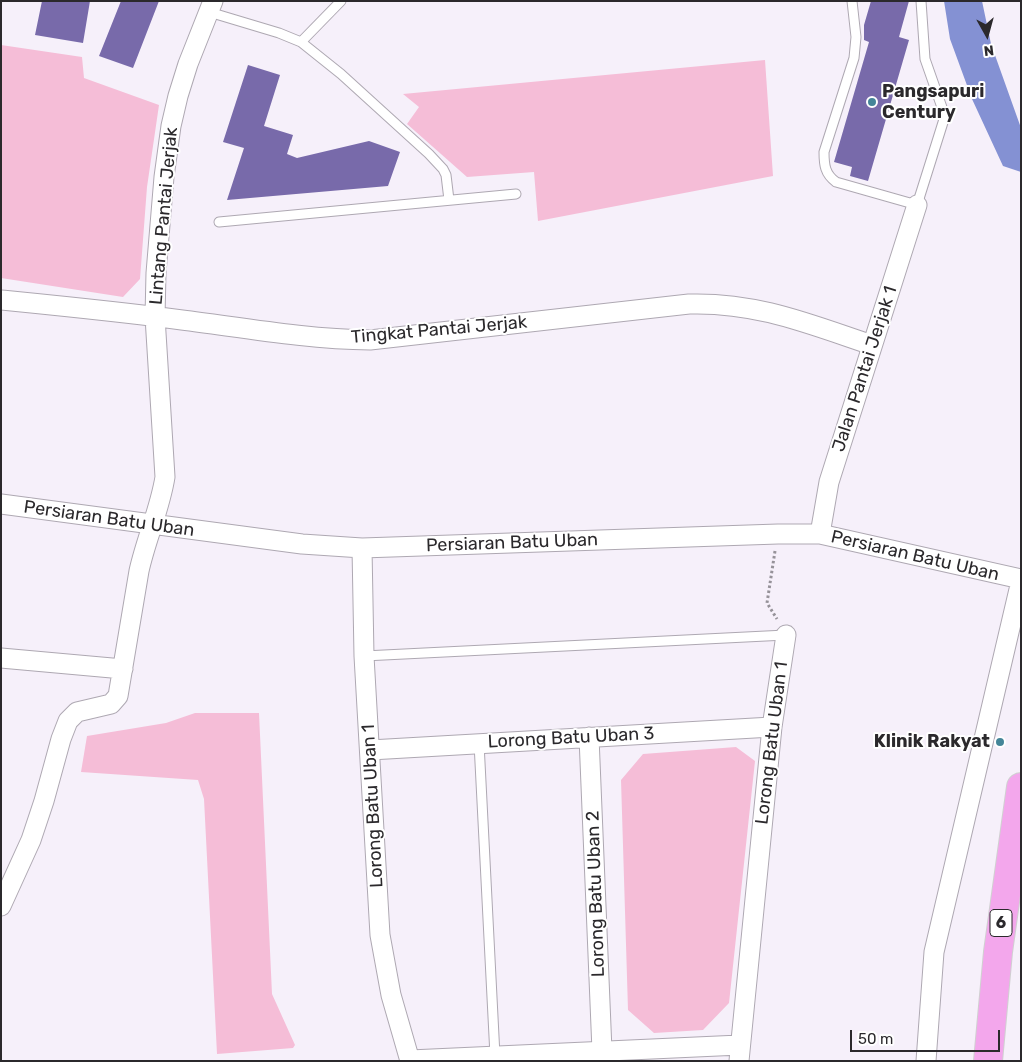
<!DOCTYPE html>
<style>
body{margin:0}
#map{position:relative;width:1022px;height:1062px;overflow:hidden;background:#f6f0fa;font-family:Rubik,sans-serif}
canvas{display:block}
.frame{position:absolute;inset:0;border:2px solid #2b292c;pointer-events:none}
.north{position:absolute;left:962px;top:10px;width:50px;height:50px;-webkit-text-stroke:4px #fff;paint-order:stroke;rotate:173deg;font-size:14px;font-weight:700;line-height:20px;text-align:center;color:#2b292c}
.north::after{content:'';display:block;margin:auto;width:18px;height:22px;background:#2b292c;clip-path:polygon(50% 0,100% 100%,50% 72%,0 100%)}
.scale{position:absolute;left:850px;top:1030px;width:150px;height:22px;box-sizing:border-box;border:2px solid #2b292c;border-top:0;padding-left:6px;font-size:15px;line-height:18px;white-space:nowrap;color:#2b292c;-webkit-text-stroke:4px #fff;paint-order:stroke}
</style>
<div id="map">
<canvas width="1022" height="1062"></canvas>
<div class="frame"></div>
<div class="north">N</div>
<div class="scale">50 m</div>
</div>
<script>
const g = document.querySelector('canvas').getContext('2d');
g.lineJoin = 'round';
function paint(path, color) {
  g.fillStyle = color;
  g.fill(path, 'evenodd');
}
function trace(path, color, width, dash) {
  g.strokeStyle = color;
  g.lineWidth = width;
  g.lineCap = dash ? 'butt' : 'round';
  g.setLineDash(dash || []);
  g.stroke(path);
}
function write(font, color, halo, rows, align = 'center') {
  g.font = font + ' Rubik,sans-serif';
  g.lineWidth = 4;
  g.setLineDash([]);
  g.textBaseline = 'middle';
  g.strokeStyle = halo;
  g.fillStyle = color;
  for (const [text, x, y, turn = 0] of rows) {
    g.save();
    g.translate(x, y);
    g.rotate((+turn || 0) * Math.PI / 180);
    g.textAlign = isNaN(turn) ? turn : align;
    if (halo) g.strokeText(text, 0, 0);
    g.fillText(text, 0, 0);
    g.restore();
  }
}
paint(new Path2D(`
 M1,45L82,57L84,78L159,105L147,187L140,279L123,297L1,278Z
 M765,60L773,176L538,221L534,172L467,177L407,124L419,107L403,94Z
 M195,713H259L272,994L295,1045L293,1048L217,1054L204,799L198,780L81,772L87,736L166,723Z
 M736,747L755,761L729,1003L703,1030L654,1033L628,1010L621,780L643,754Z`), '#f5bdd7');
paint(new Path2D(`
 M944,1H982L991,44L1021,128V172L1003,166L972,99L950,39Z`), '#8491d3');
paint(new Path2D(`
 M42,1H90L83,43L35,35Z
 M121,1H159L133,68L99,56Z
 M871,1H909L899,37L909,40L868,181L850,176L852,167L834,162L869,42L864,40V25Z
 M248,65L280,75L264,126L293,135L287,154L297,158L369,141L400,152L388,186L227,200L244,148L223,142Z`), '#786aaa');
const service = new Path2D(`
 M852,1L856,37L854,58L824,152C824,165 825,174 836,182L917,205L945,116L925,59L921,1
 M209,12L279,33L301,42L341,74L429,154L443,169L446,175L449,200
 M301,42L341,1
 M219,222L516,194
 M364,656L786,635
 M479,743L495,1056`);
const minor = new Path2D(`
 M1,300C61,306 122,312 182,320C245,328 307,339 370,340L689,304C757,302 809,324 872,345
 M1,504L302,544L362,548L778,534H820L1021,579
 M820,534L829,482L917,205
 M362,548L364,656L380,935L391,995L410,1061
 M1,658L123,669
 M589,737L602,1051
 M370,750L772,727
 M1,906L31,840L44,801L61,739L68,721L77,712L111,704L118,696L139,571C146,539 160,509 165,477L155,317L156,273L164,177L171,126L178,96L188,64L213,1
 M410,1060L740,1045
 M739,1061L772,727L786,635
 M926,1061L934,952L1021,581`);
const trunk = new Path2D(`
 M988,1061L998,952L1021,787`);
trace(service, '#aea8b2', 11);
trace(minor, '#aea8b2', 21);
trace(trunk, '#d0d0d1', 30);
trace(new Path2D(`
 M775,551L767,603L777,619`), '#969299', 3, [2.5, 2.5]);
trace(service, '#fff', 9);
trace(minor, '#fff', 19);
trace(trunk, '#f3a7ec', 28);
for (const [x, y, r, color] of [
 [872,102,5,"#448598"],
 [1000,742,5,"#448598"]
]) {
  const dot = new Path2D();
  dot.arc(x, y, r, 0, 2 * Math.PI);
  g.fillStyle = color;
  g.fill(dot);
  trace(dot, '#fff', 2);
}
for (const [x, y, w] of [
 [1001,923,22]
]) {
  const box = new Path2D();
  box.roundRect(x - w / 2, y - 13.5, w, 27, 4);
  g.fillStyle = '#fff';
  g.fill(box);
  trace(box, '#2b292c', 1);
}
write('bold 16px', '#2b292c', null, [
 ["6",1001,923]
]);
write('bold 18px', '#2b292c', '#fff', [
 ["Pangsapuri",882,92],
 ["Century",882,113],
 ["Klinik Rakyat",990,742,"right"]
], 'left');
write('18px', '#2b292c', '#fff', [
 ["Lintang Pantai Jerjak",164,216,-85],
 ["Tingkat Pantai Jerjak",439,330,-5],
 ["Jalan Pantai Jerjak 1",865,369,-72],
 ["Persiaran Batu Uban",109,519,8],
 ["Persiaran Batu Uban",512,543,-2],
 ["Persiaran Batu Uban",915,556,13],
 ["Lorong Batu Uban 3",571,738,-3],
 ["Lorong Batu Uban 1",772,743,-83],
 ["Lorong Batu Uban 1",373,806,-93],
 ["Lorong Batu Uban 2",596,894,-92]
]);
</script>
